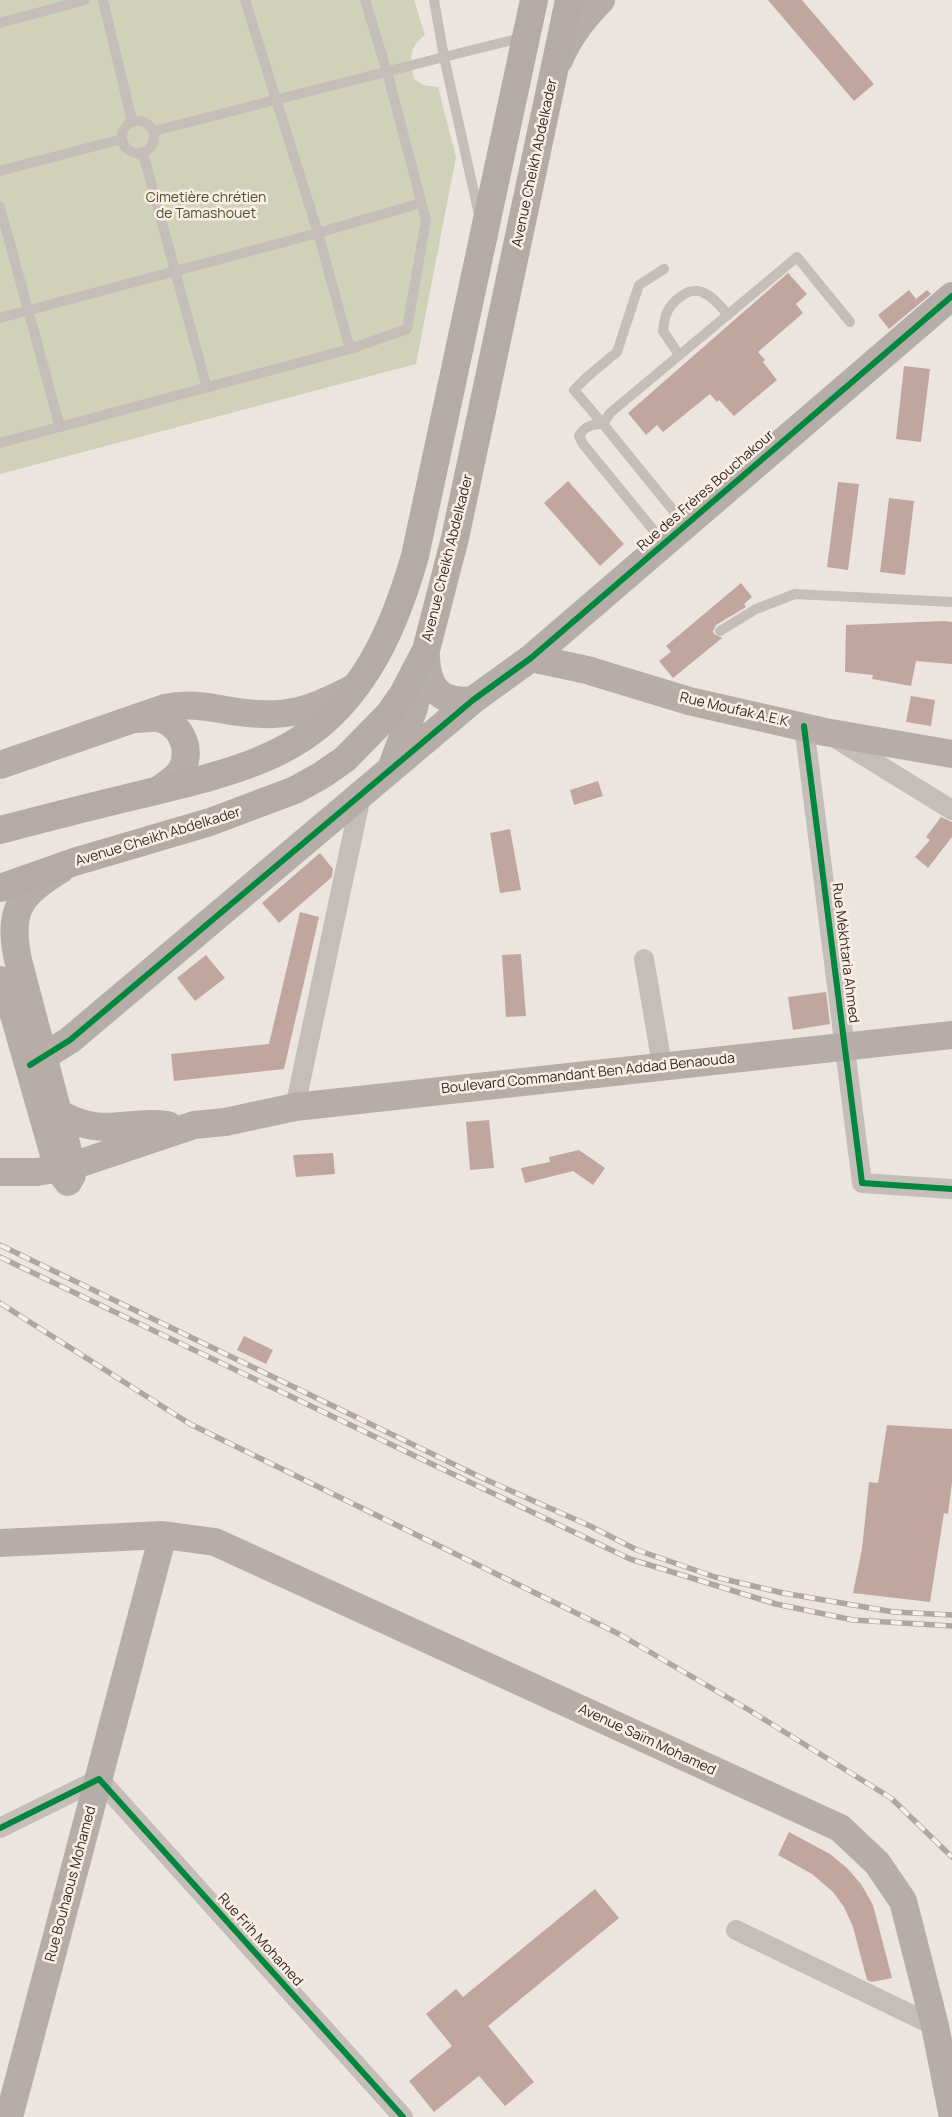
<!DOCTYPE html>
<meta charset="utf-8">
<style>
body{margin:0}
canvas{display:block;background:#ece5df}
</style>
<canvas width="952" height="2117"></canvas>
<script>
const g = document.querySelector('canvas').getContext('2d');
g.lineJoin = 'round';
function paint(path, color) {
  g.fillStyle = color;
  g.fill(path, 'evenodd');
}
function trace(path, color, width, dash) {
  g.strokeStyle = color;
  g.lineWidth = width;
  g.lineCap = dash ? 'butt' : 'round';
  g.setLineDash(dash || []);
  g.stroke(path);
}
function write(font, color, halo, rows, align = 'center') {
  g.font = font + ' Manrope,sans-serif';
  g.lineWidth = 5;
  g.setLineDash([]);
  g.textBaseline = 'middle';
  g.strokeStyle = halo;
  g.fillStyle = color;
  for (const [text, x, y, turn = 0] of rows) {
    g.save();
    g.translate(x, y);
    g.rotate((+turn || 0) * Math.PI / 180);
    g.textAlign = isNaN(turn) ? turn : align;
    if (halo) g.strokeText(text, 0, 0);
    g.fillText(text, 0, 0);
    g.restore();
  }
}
paint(new Path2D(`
 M0,0H414L425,35C408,48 410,59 414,79L423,85L438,87L456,157L416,364L0,474Z`), '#cfd2b8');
paint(new Path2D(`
 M768,0H802L874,84L854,101Z
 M788,273L807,294L796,304L803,313L758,352L765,360L763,362L777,380L734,416L719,400L717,402L710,394L663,432L657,425L646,435L628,413Z
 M909,290L916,299L927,290L931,294L889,329L878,315Z
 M904,366L930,369L921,442L896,439Z
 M568,481L624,544L600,566L544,503Z
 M838,482L859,484L848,570L827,567Z
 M889,498L914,501L905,575L880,572Z
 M741,583L752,597L744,604L746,607L716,625L713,631L714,634L722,638L673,678L659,661L671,652L666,646Z
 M944,621L952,622V664L916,661L911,686L872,679L873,675L845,672L846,625Z
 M911,696L935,700L931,726L906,722Z
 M598,781L603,796L574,805L570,790Z
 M941,817L952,822V837L928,868L915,857L930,840L926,837Z
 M510,829L521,890L500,893L490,833Z
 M320,853L333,869L332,877L279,923L262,903Z
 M300,912L319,917L284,1069L174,1081L171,1054L269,1044Z
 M521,954L526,1016L506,1017L502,955Z
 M206,955L225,978L195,1001L177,978Z
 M826,992L830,1024L793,1030L788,997Z
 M489,1120L494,1168L470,1170L466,1122Z
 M579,1150L605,1168L593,1185L573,1171L525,1183L521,1168L550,1162L549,1157Z
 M333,1153L335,1174L296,1177L293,1155Z
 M244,1336L273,1350L266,1364L237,1350Z
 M887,1425L952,1429V1482L948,1514L944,1513L930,1602L853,1593L862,1549L869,1482L878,1483Z
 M789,1832L830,1854L847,1868L861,1884L873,1905L892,1978L872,1982L867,1980L853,1927L844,1907L833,1892L812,1874L778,1855Z
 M595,1889L619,1918L488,2026L534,2082L505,2106L479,2076L434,2112L409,2081L452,2046L426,2014L456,1989L463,1997Z`), '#c1a6a0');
trace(new Path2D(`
 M103,0L132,121
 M245,0L318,233L350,349
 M0,23L85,0
 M122 137a16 16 0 1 1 32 0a16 16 0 1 1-32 0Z
 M154,131L444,57L434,0
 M143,153L207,388
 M0,171L122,139
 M0,207L60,427
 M479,215L444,57L525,37
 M664,269L639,285L617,352L587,377L574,390L603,424L610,413L797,257L850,322
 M0,318L318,233L421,203
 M679,355L663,331C664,326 664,320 666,315C670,303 688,286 702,292C712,296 721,306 728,315
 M0,443L350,349L407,329L426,220L387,72L365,0
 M664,543L583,444L579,436C585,426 592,424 603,424L685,525
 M720,631L756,609L795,594L952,602`), '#c5bdb8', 10);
trace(new Path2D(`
 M804,726L862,1183L952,1189
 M835,738L952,810
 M644,959L662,1065
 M295,1107L361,796
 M0,1828L99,1779L403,2117
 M736,1930L935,2026`), '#c5bdb8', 20);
trace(new Path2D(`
 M559,60C569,36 583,18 601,0
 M426,657C427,689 441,704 473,700
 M531,658L587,670L689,701L825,732L952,754
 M138,719C144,719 151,717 157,718C180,722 191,747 183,767C179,777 168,783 160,789
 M0,765L165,708C191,702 212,708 238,712C288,719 312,710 355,687
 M392,766L414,708L424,661
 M0,980L14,1015L58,1169L68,1182L72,1175V1166L18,960C8,912 18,895 60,870
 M30,1065L70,1040L473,700L531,658L952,296
 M60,1114C106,1139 124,1119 168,1125
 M0,1172H37L72,1166L194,1125L225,1122L295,1107L952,1035
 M0,1543L163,1535L215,1542L840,1828L877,1863L903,1901L935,2026L952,2112
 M9,2117L163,1535`), '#b6ada9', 28);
trace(new Path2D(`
 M0,830C46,818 93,806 139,795C209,777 286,764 337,709C378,666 399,611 415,556L534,0
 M0,888L74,862L210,822L295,790L322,775L345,759L389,714L403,694L426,650L455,538L569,0`), '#b4aba7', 28);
const rail = new Path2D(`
 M0,1245L480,1477L590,1526L637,1550L715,1577L783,1593L894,1612L952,1615
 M0,1257L630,1559L776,1604L853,1620L952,1626
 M0,1303L190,1424L619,1634L749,1710L891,1798L952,1857`);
trace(rail, '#ada6a2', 5.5);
trace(rail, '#faeee5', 4, [11]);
trace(new Path2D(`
 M804,726L862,1183L952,1189
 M30,1065L70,1040L473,700L531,658L952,296
 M0,1828L99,1779L403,2117`), '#00873e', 6);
write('14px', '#362a26', '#faeee5', [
 ["Avenue Cheikh Abdelkader",535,163,-78],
 ["Rue des Frères Bouchakour",706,491,-41],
 ["Avenue Cheikh Abdelkader",448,558,-76],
 ["Rue Moufak A.E.K",734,710,13],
 ["Avenue Cheikh Abdelkader",158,837,-17],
 ["Rue Mèkhtaria Ahmed",845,953,83],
 ["Boulevard Commandant Ben Addad Benaouda",588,1074,-6],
 ["Avenue Saïm Mohamed",647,1740,25],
 ["Rue Bouhaous Mohamed",71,1884,-75],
 ["Rue Frih Mohamed",260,1940,48]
]);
write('14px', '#495529', '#faeee5', [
 ["Cimetière chrétien",206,198],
 ["de Tamashouet",206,214]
]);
</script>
